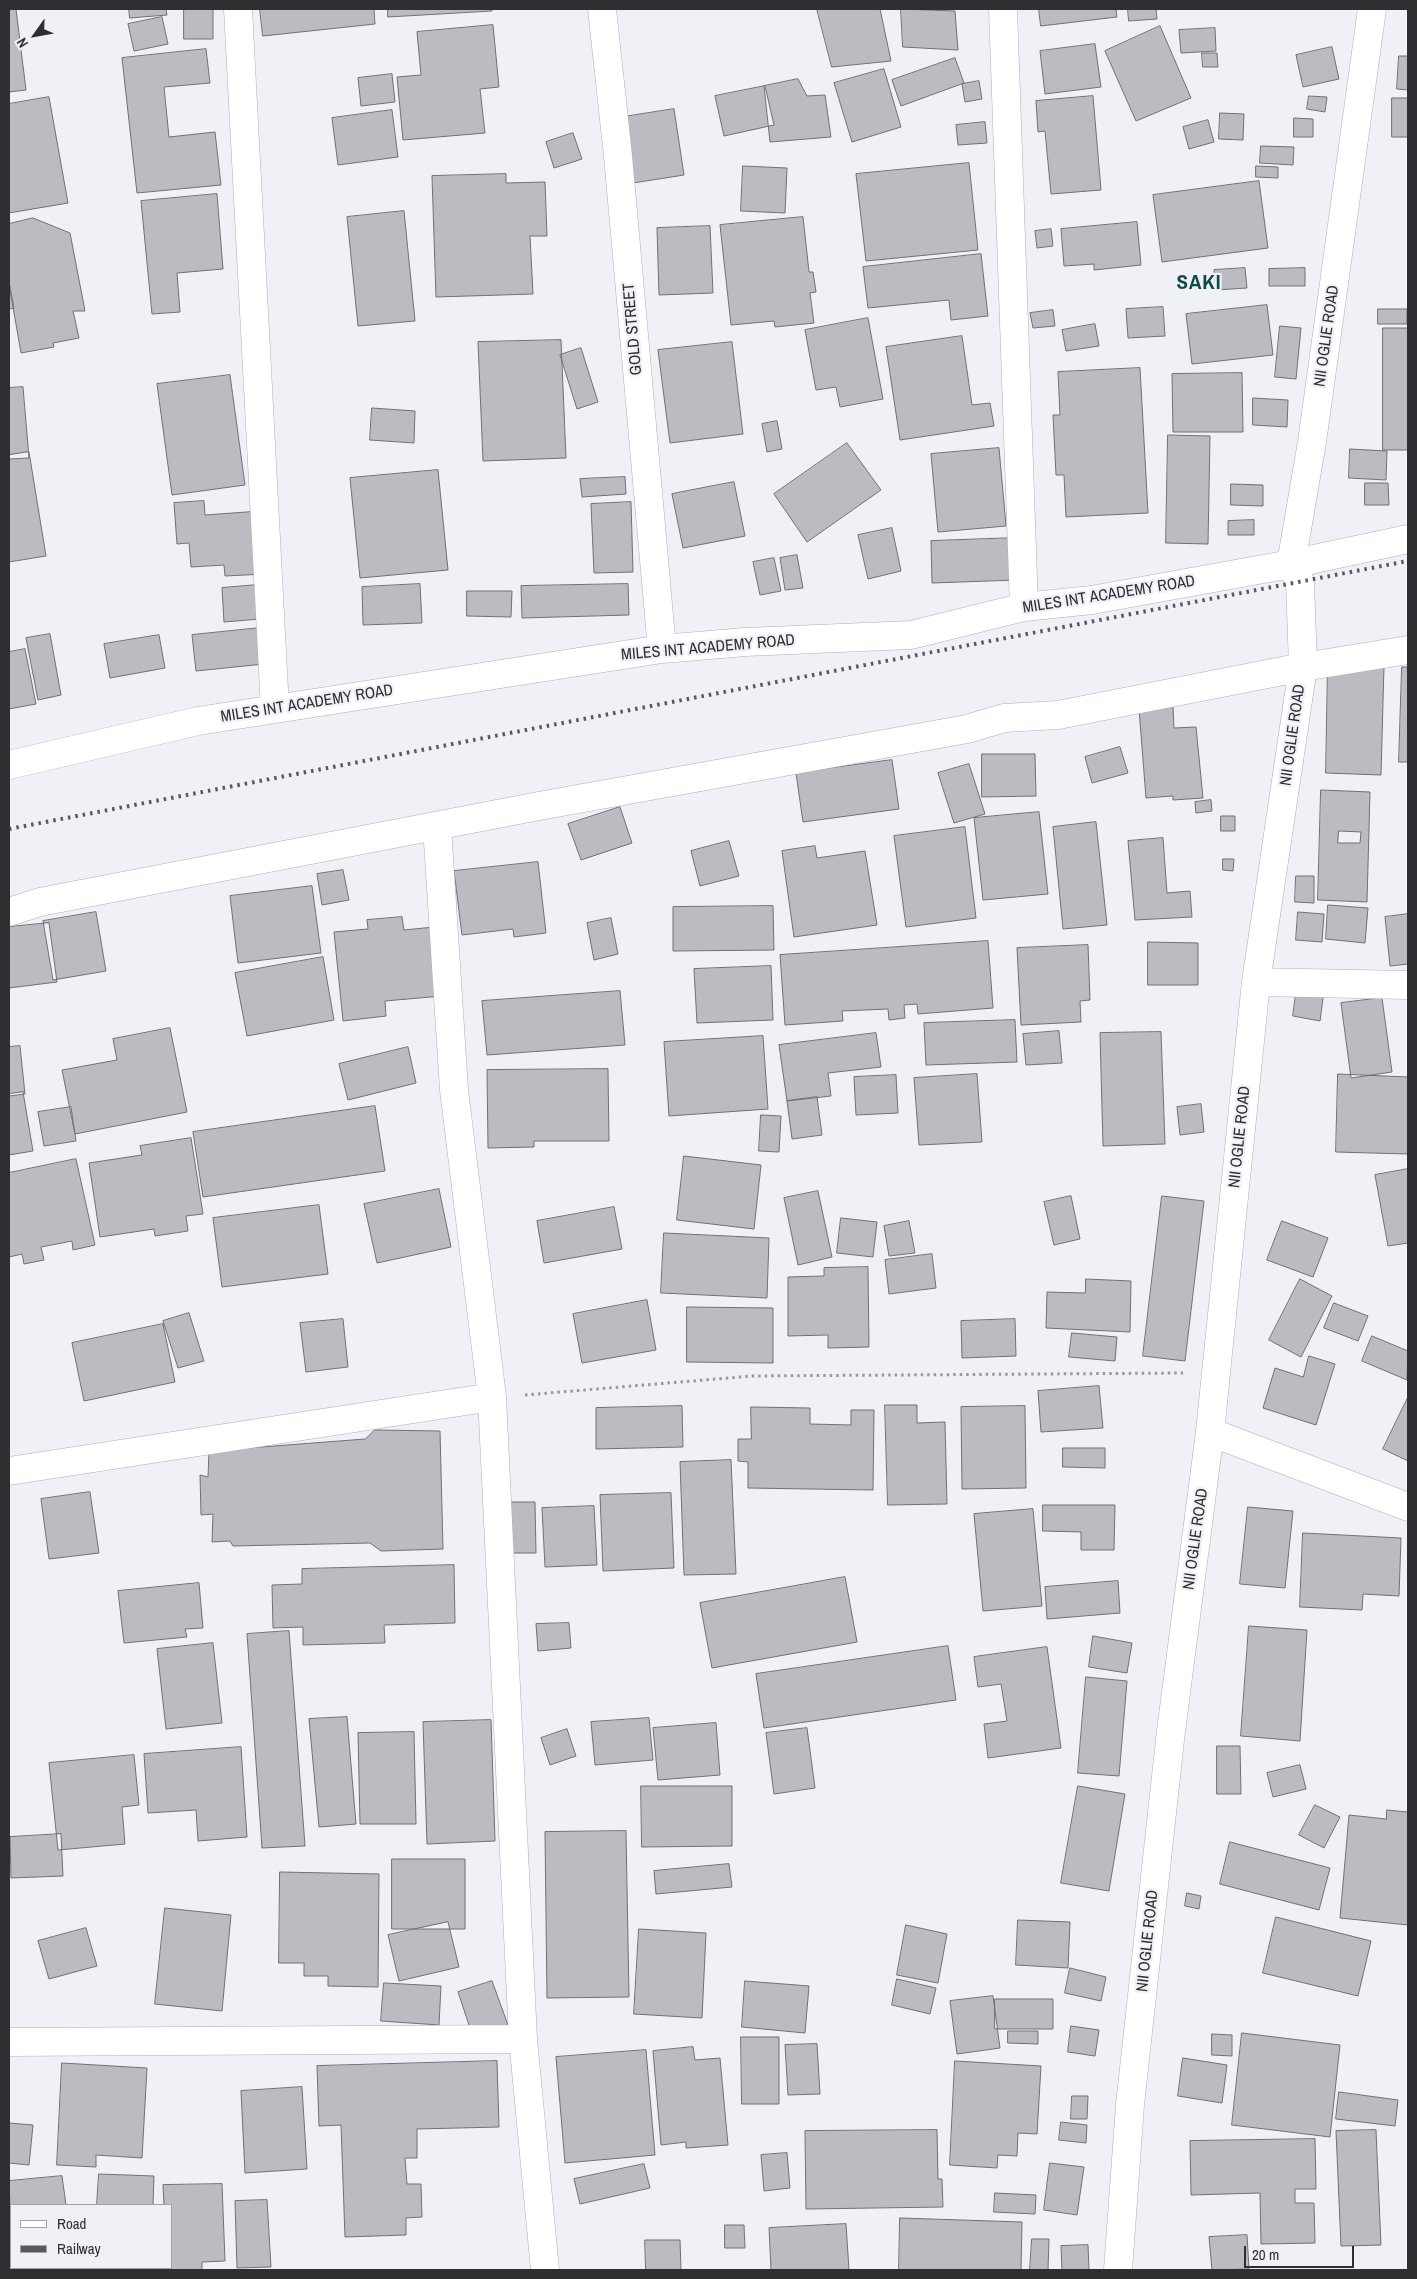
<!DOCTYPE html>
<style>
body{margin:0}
#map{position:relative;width:1417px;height:2279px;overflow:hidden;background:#f0f0f7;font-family:"Archivo Narrow",sans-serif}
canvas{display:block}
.frame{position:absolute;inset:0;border:10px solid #2f2f32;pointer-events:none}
.legend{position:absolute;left:10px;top:2204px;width:162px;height:65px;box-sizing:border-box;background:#f0f0f7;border:1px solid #a3a3a8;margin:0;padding:6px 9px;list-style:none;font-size:15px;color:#2f2f32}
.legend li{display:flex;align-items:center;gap:10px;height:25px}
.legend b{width:25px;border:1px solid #a3a3a8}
.north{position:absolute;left:10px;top:10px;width:50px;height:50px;-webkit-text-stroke:4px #f0f0f7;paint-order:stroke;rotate:238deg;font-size:14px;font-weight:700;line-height:20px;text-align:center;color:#2f2f32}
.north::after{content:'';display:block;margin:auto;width:18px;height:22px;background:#2f2f32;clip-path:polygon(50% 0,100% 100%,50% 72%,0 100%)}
.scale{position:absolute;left:1244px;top:2246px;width:110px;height:22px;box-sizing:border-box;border:2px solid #2f2f32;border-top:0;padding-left:6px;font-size:15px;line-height:18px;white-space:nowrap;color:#2f2f32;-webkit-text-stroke:4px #f0f0f7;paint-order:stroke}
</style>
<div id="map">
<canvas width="1417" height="2279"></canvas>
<div class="frame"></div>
<ul class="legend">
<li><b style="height:6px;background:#fff"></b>Road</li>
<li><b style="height:6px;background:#59595d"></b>Railway</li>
</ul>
<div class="north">N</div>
<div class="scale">20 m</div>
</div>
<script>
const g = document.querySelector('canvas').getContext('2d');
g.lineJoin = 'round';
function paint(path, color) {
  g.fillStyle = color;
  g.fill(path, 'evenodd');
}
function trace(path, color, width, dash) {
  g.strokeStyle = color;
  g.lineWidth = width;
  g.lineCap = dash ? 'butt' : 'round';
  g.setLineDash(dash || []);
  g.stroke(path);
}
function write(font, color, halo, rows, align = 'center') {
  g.font = font + ' "Archivo Narrow",sans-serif';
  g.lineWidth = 4.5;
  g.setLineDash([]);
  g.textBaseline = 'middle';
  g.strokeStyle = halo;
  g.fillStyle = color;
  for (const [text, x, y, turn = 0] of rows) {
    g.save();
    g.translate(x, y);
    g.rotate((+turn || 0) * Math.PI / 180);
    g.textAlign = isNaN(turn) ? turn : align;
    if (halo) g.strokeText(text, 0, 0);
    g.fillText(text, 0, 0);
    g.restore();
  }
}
const building = new Path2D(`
 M9,9H16L26,90L9,92Z
 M129,9H166L167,15L130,18Z
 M184,9H213V39H184Z
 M260,9H374L375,24L263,36Z
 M388,9H491L492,11L388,17Z
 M817,9H880L891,61L832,67Z
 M901,9L955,11L958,50L903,47Z
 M1039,9H1116L1117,17L1041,26Z
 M1128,9H1156L1157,19L1129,21Z
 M162,17L168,44L134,51L128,24Z
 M493,25L499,87L480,89L485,133L403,140L397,77L421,75L417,32Z
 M1160,26L1191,98L1136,121L1105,51Z
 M1215,28L1216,51L1181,53L1179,30Z
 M1095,44L1101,87L1045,94L1040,51Z
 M1332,47L1339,79L1303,87L1296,55Z
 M206,49L210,83L164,87L169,137L215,132L221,185L137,193L122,58Z
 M1202,53H1217L1218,67H1203Z
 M1399,56H1408V90L1397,89Z
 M955,58L964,83L901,106L892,80Z
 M884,69L901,127L852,142L834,83Z
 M392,74L395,102L361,106L358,78Z
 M798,79L807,96L825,95L831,137L770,142L764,86Z
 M979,81L982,99L965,102L962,84Z
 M765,86L774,125L724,136L715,96Z
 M1093,96L1101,190L1051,194L1045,131L1038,132L1036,101Z
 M1309,96L1327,97L1325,112L1307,109Z
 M49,97L68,203L9,213V104Z
 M1392,98H1408V137H1392Z
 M674,109L684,175L633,183L623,117Z
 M392,110L398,157L338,165L332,118Z
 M1220,113L1244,114L1243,140L1219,139Z
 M1294,118L1313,119V137H1294Z
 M1208,120L1214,142L1189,149L1183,127Z
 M985,122L987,143L958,145L956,125Z
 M573,133L582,159L554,168L546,142Z
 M1261,146L1294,147L1293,165L1260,163Z
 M969,163L978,250L866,261L856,174Z
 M743,166L787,168L785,213L741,211Z
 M1256,166L1278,167V178L1256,177Z
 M506,174V183L545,182L547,236H530L533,294L436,297L432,176Z
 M1259,181L1268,248L1162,262L1153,195Z
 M217,194L223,269L177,273L180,312L152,314L141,201Z
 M404,211L415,321L358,326L347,217Z
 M803,217L809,272H813L816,292L810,293L814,323L775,327L774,321L731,325L720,225Z
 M33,218L70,233L85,311H73L79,338L53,343L54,347L21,353L9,284V224Z
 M1137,222L1141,265L1094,270V264L1064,266L1061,229Z
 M710,226L713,293L659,295L657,228Z
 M1051,229L1053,246L1037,248L1035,231Z
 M981,254L988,316L951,320L949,300L868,308L863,267Z
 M1245,268L1247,288L1216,290L1214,270Z
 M1305,268V286H1269V269Z
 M9,282L14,308L9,309Z
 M1267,305L1273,355L1192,364L1186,314Z
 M1163,307L1165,336L1128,338L1126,309Z
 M1378,309H1407V324H1378Z
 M1053,310L1055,326L1033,328L1030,313Z
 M868,318L883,399L840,407L836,387L816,390L805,330Z
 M1095,324L1099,346L1066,351L1062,330Z
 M1280,326L1301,328L1296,379L1275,377Z
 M1383,328H1408V450H1383Z
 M962,336L972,405L990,403L994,426L900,440L886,347Z
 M561,340L566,458L483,461L478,342Z
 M732,342L743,434L670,443L658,350Z
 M581,348L598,402L577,409L560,355Z
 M1140,368L1148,513L1066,517L1064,475H1056L1053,415H1060L1058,372Z
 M1242,373L1243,432H1173L1172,374Z
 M230,375L245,485L172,495L157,384Z
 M23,387L29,458L9,459V388Z
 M1253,398L1288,400L1287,427L1253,425Z
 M372,408L415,411L414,443L370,440Z
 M777,421L782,449L767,452L762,424Z
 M1168,435L1210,436L1208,544L1166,543Z
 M847,443L881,490L807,542L774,494Z
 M999,448L1006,526L938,532L931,454Z
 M1350,449L1387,451L1386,480L1349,478Z
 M29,452L46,556L9,562V455Z
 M438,470L448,570L360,578L350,478Z
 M625,477L626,494L582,497L580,479Z
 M734,482L745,536L683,548L672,494Z
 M1365,483H1388L1389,505H1365Z
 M1231,484L1263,485V506L1231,505Z
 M204,501L205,515L260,511L265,574L225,576L224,565L191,567L189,543L177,544L174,503Z
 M631,502L633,572L594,573L591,504Z
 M1254,520V535H1228V521Z
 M892,528L901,571L868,579L858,535Z
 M1016,538L1017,580L932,583L931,541Z
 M797,555L803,588L785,590L780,558Z
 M774,558L781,591L760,595L753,562Z
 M420,584L422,623L363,625L362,587Z
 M628,584L629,615L522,618L521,586Z
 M257,585L260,619L224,622L222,588Z
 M467,591H512L511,617L467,616Z
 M260,628L264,664L196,671L192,635Z
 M50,634L61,695L38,700L26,638Z
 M159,635L165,668L110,678L104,644Z
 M25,649L36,704L9,709V652Z
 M1328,664L1384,666L1381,775L1326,773Z
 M1402,667H1408V762H1399Z
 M1173,706L1174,728L1196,727L1203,798L1173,800V796L1146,798L1139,709Z
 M1120,747L1128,773L1092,783L1085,757Z
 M982,754H1035L1036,796L982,797Z
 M892,760L899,809L803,822L796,773Z
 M969,764L985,814L954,823L938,773Z
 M1321,790L1370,792L1367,902L1318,900ZM1339,831L1361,832L1360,843H1338Z
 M1211,800L1212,811L1196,813L1195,802Z
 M620,807L632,843L581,860L568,824Z
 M1039,812L1048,894L983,900L974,818Z
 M1221,816H1235V831H1221Z
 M1096,822L1107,925L1063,929L1053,827Z
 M965,827L976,918L906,927L894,836Z
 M1163,838L1167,893L1190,891L1192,917L1135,920L1128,841Z
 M729,841L739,876L700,886L691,851Z
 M815,846L817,858L865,851L877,925L794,937L782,851Z
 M1223,859H1234L1233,871L1223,870Z
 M538,862L546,933L514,937L513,929L462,935L454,871Z
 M343,870L349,900L322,905L317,874Z
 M1296,876H1314V903L1295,902Z
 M312,886L321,953L238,963L230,896Z
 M1328,905L1368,908L1365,943L1326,939Z
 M773,906L774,950L673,951V907Z
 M96,912L106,971L53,980L43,921Z
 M1298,912L1324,914L1322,942L1296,940Z
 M1408,914V964L1390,966L1385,917Z
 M402,917L404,930L434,927L442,996L385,1001L386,1016L343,1021L334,932L368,929L367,920Z
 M611,918L618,954L594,960L587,923Z
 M49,923L57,982L9,988V927Z
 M988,941L993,1008L918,1014L917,1004L904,1005L905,1018L889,1020L888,1009L842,1011L843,1021L785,1025L780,955Z
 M1148,942L1198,943V985H1148Z
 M1088,945L1090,1000L1080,1001L1081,1022L1021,1025L1017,948Z
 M323,957L334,1020L247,1036L235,973Z
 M771,966L773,1020L697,1023L694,969Z
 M1299,972L1326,976L1320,1021L1293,1016Z
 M620,991L625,1045L487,1055L482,1001Z
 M1382,998L1392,1072L1351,1078L1341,1003Z
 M1015,1020L1017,1062L926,1065L924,1023Z
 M170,1028L187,1112L75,1134L62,1070L117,1060L113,1039Z
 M1059,1031L1062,1063L1026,1065L1023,1034Z
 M1161,1032L1165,1144L1103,1146L1100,1033Z
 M876,1033L881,1067L828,1073L831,1096L787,1101L779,1045Z
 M763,1036L768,1109L669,1116L664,1042Z
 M20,1046L25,1094L9,1096V1047Z
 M408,1047L416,1083L348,1100L339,1064Z
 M608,1069L609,1141H534V1147L488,1148L487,1070Z
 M977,1074L982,1142L919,1145L914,1078Z
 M1338,1074L1408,1077V1154L1336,1152Z
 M896,1075L898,1113L856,1115L854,1077Z
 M23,1092L33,1151L9,1155V1094Z
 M817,1097L822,1135L792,1139L787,1101Z
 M1201,1104L1204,1132L1180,1135L1177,1107Z
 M375,1106L385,1171L203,1197L193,1132Z
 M71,1107L76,1141L44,1146L38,1112Z
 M761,1115L781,1116L779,1152L759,1151Z
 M191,1138L203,1214L186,1216L188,1231L155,1236L154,1229L100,1237L89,1163L142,1155L140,1146Z
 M684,1156L761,1165L754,1229L677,1220Z
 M76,1159L95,1245L73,1250L72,1241L41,1247L44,1260L24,1264L22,1254L9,1257V1173Z
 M1408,1169V1243L1388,1246L1375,1175Z
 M439,1189L451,1247L377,1263L364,1204Z
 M818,1191L832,1257L798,1265L784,1198Z
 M1071,1196L1080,1239L1054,1245L1044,1202Z
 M1162,1196L1204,1201L1185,1361L1143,1356Z
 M319,1205L328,1274L222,1287L213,1218Z
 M614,1207L622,1249L544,1263L537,1221Z
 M841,1218L877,1222L873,1257L837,1253Z
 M909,1221L915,1253L889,1256L884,1226Z
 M1282,1221L1328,1238L1313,1277L1267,1260Z
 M664,1233L769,1238L767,1298L661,1293Z
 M932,1254L936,1288L889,1294L885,1260Z
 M868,1267L869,1347L828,1348V1335L788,1336V1277L824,1276V1268Z
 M1086,1279L1131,1281L1130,1332L1046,1328L1047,1292L1085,1293Z
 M1300,1279L1332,1296L1301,1357L1269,1340Z
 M647,1300L656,1350L582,1363L573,1314Z
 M1334,1303L1368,1316L1358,1341L1324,1328Z
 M687,1307L773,1308V1363L687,1362Z
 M189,1313L204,1361L178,1368L163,1321Z
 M343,1319L348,1367L306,1372L300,1323Z
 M1015,1319L1016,1356L962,1358L961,1321Z
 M163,1324L175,1382L84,1401L72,1343Z
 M1072,1333L1117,1337L1115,1361L1069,1357Z
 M1372,1336L1408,1351L1407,1380L1362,1361Z
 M1309,1356L1335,1364L1316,1425L1263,1408L1275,1368L1303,1377Z
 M1099,1386L1103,1428L1041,1432L1038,1391Z
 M1408,1397V1461L1383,1449Z
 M885,1405H917V1423L945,1422L947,1504L888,1505Z
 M682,1406L683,1447L596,1449V1408Z
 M1025,1406L1026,1488L962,1489L961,1407Z
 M751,1407L810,1408V1424L851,1425V1410H874L873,1490L748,1488V1462L738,1461V1439H751Z
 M375,1430L440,1431L443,1549L381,1551L370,1543L233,1546L230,1541L212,1542L213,1514L201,1515L200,1475L208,1477L209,1451L365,1439Z
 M1063,1448H1105V1468L1063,1467Z
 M731,1460L736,1574L684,1575L680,1462Z
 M90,1492L99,1553L49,1559L41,1499Z
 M671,1493L674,1568L603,1571L600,1495Z
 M508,1502H535L536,1553H509Z
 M1043,1505H1115L1114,1550H1081V1532L1043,1531Z
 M594,1506L597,1565L545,1567L542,1508Z
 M1248,1507L1293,1511L1285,1588L1240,1584Z
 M1033,1509L1042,1606L983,1611L974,1514Z
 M1303,1533L1401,1538L1399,1596L1363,1594L1362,1610L1300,1607Z
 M454,1565L455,1623L384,1625L385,1643L303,1645V1627L273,1628L272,1585L302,1584V1569Z
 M845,1577L857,1642L712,1668L700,1603Z
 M1118,1581L1120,1613L1047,1619L1045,1587Z
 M199,1583L203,1628L185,1629L187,1637L124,1643L118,1591Z
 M569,1623L571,1648L538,1651L536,1624Z
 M1249,1626L1307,1630L1300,1741L1241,1736Z
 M289,1631L305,1846L262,1848L247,1634Z
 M1093,1636L1132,1643L1127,1673L1089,1667Z
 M213,1643L222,1723L166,1729L157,1649Z
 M948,1646L956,1700L764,1728L756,1674Z
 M1047,1647L1061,1748L988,1758L984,1724L1007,1721L1001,1684L978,1687L974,1657Z
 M1086,1677L1127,1681L1119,1776L1078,1773Z
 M347,1717L356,1824L319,1827L309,1719Z
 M649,1718L653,1760L595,1765L591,1722Z
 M491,1720L495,1841L427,1844L423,1722Z
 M716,1723L720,1775L658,1780L653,1728Z
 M807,1728L815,1788L774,1794L766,1733Z
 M567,1729L576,1756L550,1765L541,1738Z
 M414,1732L416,1824H360L358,1733Z
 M1217,1746H1240L1241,1794H1217Z
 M241,1747L247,1837L198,1841L196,1810L148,1813L144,1754Z
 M134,1755L139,1805L122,1807L125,1844L58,1850L49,1763Z
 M1300,1765L1306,1789L1273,1797L1267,1773Z
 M641,1786H732V1846L642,1847Z
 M1078,1786L1125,1794L1109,1891L1061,1883Z
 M1315,1805L1340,1817L1324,1848L1299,1835Z
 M1387,1810L1408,1812V1925L1340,1918L1349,1815L1386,1819Z
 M626,1831L629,1997L547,1998L545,1832Z
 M61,1834L63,1876L11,1878L10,1837Z
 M1230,1842L1330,1868L1319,1910L1220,1884Z
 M392,1859H465V1929H392Z
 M729,1864L732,1887L656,1894L654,1871Z
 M280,1872L379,1874L378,1987L328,1986V1976H304V1963H279Z
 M1187,1893L1201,1896L1199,1909L1185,1906Z
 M165,1908L231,1915L222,2011L155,2004Z
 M1276,1917L1371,1941L1358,1996L1263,1973Z
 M1018,1920L1070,1922L1068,1968L1016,1965Z
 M448,1922L459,1967L399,1981L388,1935Z
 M906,1925L947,1934L938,1983L897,1975Z
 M86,1928L97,1966L49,1979L38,1941Z
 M639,1929L706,1933L702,2018L634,2014Z
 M1070,1968L1106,1977L1101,2001L1065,1993Z
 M897,1979L936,1988L930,2014L892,2005Z
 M492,1981L508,2025L473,2037L458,1992Z
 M745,1981L809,1986L805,2033L742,2027Z
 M384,1983L441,1986L439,2025L381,2021Z
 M993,1996L1000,2048L957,2054L950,2001Z
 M995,1999H1053V2029H995Z
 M1071,2026L1099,2030L1095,2056L1068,2052Z
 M1008,2031H1038V2044L1008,2043Z
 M1242,2033L1340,2045L1330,2137L1232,2125Z
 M1212,2034L1232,2035V2056L1212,2055Z
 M741,2037H779V2104H742Z
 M817,2044L820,2094L788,2095L785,2045Z
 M693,2047L695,2060L720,2058L728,2145L686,2148V2142L661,2145L653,2051Z
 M646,2050L655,2155L565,2163L556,2057Z
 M1183,2058L1227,2065L1222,2103L1178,2096Z
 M497,2061L499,2127L417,2129V2158H405L407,2184H421L422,2217L406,2218V2235L345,2237L341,2125L319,2126L317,2066Z
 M955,2061L1041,2066L1037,2134L1018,2133L1017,2156L998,2155L997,2168L950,2165Z
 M62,2063L147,2068L142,2158L96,2155V2167L57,2165Z
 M302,2087L307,2169L245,2173L241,2091Z
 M1339,2092L1398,2100L1395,2126L1336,2119Z
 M1072,2096H1088L1087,2119H1071Z
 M1061,2122L1087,2125L1086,2143L1059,2140Z
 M9,2123L33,2125L29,2165L9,2163Z
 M937,2130L938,2179H942L943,2207L806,2209L805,2131Z
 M1376,2130L1381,2245L1341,2246L1336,2131Z
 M1315,2139L1316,2189H1295V2203H1314L1315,2243L1261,2244L1260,2193L1191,2195L1190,2141Z
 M787,2153L790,2188L764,2191L761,2155Z
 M1050,2163L1084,2167L1077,2215L1044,2210Z
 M644,2164L650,2188L580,2204L574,2179Z
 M99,2174L154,2176L153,2205H97Z
 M62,2176L66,2205H11V2229L9,2181Z
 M222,2184L225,2261L202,2262V2270H166V2268H171V2205H164L163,2185Z
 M995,2193L1036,2195L1035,2214L994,2212Z
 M267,2200L271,2267L237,2268L235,2201Z
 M900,2218L1022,2222L1021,2270H899Z
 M846,2224L849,2270H771L769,2228Z
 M725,2225H744L745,2248H725Z
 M1247,2235L1249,2269L1212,2270L1209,2237Z
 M1032,2239H1049L1048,2270H1030Z
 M645,2240H680L681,2270H646Z
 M1088,2245L1089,2270H1062L1061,2246Z`);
paint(building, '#bbbbc1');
trace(building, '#707076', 1);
const minor = new Path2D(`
 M238,9L275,709
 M602,9L618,156L662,649
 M1003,9L1024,607
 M9,765L198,721L662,649L745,642L911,635L1024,607L1092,600L1291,564L1408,539
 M437,826L454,1090L492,1397
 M9,912L40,902L539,806L967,729L1004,718L1058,715L1303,667L1408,650
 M1256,982L1408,985
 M1210,1432L1408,1507
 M9,1471L492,1397L523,2039L545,2270
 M9,2042L523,2039
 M1118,2270L1130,2105L1171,1731L1210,1432L1256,982L1303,667L1300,582L1291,564L1312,442L1372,9`);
trace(minor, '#afafb5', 29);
trace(new Path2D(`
 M525,1395L752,1376L1183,1373`), '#98989d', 3, [2.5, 4]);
trace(minor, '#fff', 28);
trace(new Path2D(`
 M9,829L1408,561`), '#59595d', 4, [2.5, 5]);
write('16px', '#2f2f32', '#f0f0f7', [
 ["GOLD STREET",633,329,-95],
 ["NII OGLIE ROAD",1327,336,-82],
 ["MILES INT ACADEMY ROAD",1109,595,-9],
 ["MILES INT ACADEMY ROAD",708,648,-5],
 ["MILES INT ACADEMY ROAD",307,704,-9],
 ["NII OGLIE ROAD",1293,735,-82],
 ["NII OGLIE ROAD",1240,1137,-84],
 ["NII OGLIE ROAD",1196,1539,-82],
 ["NII OGLIE ROAD",1148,1941,-84]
]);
g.letterSpacing = '1px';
write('bold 21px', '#0e4b44', '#f0f0f7', [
 ["SAKI",1199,283]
]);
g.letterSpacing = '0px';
</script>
